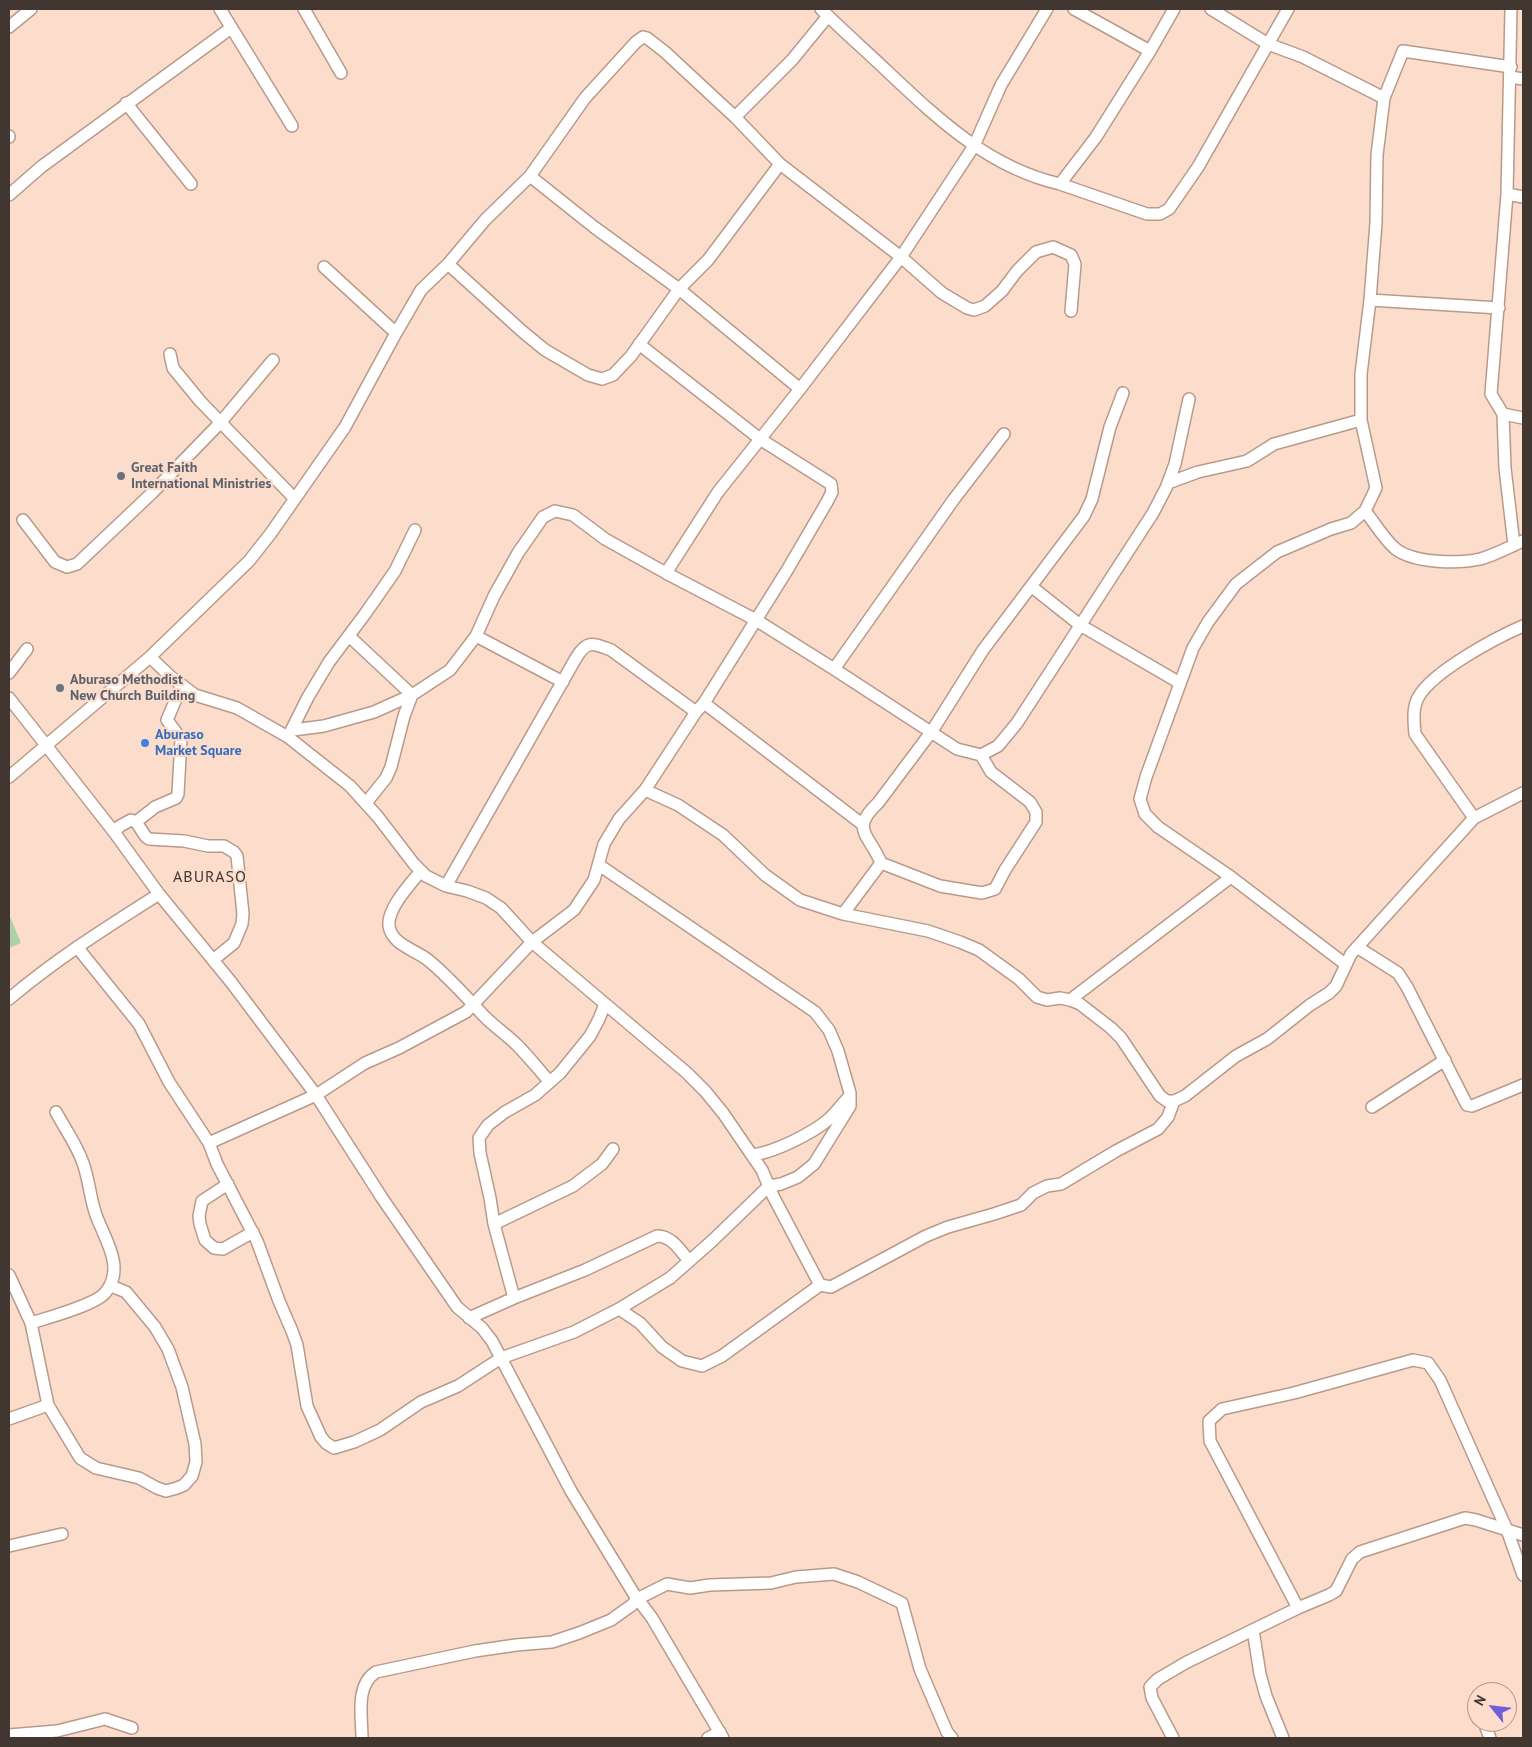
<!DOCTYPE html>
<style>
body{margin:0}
#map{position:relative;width:1532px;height:1747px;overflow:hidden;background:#fcddcc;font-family:"PT Sans",sans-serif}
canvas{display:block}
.frame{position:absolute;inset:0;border:10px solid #423630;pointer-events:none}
.north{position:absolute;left:1467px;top:1682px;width:50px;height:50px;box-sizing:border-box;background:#fcddcc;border:1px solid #b29a8e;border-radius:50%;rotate:299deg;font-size:14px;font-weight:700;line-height:20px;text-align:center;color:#423630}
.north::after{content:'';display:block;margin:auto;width:18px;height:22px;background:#735dd8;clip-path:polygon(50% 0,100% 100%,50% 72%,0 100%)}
</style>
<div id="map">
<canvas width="1532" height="1747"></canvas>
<div class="frame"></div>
<div class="north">N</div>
</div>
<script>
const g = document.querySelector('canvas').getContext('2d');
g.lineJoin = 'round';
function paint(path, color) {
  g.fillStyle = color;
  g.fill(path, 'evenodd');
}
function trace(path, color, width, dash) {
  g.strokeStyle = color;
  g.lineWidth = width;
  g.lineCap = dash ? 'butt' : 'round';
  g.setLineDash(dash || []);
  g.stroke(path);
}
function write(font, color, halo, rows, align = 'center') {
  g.font = font + ' "PT Sans",sans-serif';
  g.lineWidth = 4.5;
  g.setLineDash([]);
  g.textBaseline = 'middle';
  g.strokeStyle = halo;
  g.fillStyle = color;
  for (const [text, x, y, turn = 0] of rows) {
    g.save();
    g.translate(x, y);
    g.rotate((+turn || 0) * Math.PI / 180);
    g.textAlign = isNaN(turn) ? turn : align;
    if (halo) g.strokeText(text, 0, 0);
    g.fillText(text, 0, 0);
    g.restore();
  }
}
paint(new Path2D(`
 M9,914L21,943L9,948Z`), '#aad1aa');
const minor = new Path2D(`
 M220,9L292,126
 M304,9L341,73
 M821,9C842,30 865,50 887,71C938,119 989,168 1060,184L1096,137L1150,51L1174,9
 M1074,9L1150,51
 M1211,9L1268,44L1288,9
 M1511,9L1507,194L1491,394L1503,414L1505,468L1514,545
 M9,27L31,9
 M1510,77L1523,79
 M126,103L191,184
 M735,117L792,60L828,16
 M9,136V137
 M530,176L594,227L679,289L800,389
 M1060,184L1147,214H1160L1169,209L1198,167L1268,44L1303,57L1384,98
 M1507,194L1523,197
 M9,195L41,167L231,28
 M448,264L523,332L545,350L588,375L602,379L613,375L631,356L679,289L708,260L780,164
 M324,267L396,333
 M1370,300L1499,308
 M170,354L173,368L200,401L295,499
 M1503,414L1523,418
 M1168,483L1198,472L1247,461L1274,444L1361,420
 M1365,511C1375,523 1385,541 1397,550C1416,563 1458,564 1480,559C1495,555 1509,547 1523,541
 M23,520L55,562L67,567L77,564L152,493L220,423L273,360
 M666,573L718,492L800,389L901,257L974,146L1001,85L1047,9
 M1032,587L1080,625L1180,683
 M349,636L412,695
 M476,636L563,682
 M150,657L171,677L195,695L237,708L288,737L350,786L378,817L414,864L426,876L446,886L467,891L486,898L501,908L532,942L687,1073L705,1091L723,1113L762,1170L773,1196L820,1285L831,1287L926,1236L948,1227L994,1214L1021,1205L1033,1193L1047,1186L1061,1184L1116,1151L1158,1129L1168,1117L1174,1101
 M834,669L954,499L1004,434
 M9,673L27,649
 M9,698L114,832L159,894L231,982L316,1095L382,1198L457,1307L482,1328L492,1341L571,1491L634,1594L652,1618L723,1738
 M704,703L862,824
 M293,730L324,726L374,712L412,695L450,670L476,636L494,596L518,553L543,517L555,511L573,515L605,539L666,573L756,620L834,669L957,749L981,755L998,746L1017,723L1153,513L1166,488L1175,464L1189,399
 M289,735L308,697L329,662L365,614L395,571L415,530
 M9,777L150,657L249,561L271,533L345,427L396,333L421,290L448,264L485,220L530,176L585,98L636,42L643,37L647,38L665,52L735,117L780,164L901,257L942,293L967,308L974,310L985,306L1002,291L1017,271L1036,252L1053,247L1071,255L1075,264L1071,311
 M645,790L678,805L723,835L765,875L800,900L843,914L928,931L960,942L979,950L1019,979L1037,997L1047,1000L1060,998L1070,1000L1080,1004L1111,1028L1121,1038L1160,1096L1167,1101H1174L1185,1096L1236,1056L1267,1039L1310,1005L1329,993L1336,986L1351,954L1474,818L1523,793
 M366,803L386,778L391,767L404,716L412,695
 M1474,818L1415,734C1414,722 1412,707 1419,696C1434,671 1495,638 1523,626
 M136,822L155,807L176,798L178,794L181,739L167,720L182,685
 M114,832L120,826L131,820L136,822L146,837L149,839L184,841L208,846H224L234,852L237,856L243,914L242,924L234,943L213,960
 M881,863L940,886L982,893L995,889L1005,870L1036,822V812L1030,802L991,772L981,755
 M421,871C410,884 387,909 389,926C392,945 416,950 428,960C449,977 467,998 485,1017C495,1027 507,1035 517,1045C529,1057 539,1070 550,1082
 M446,886L576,658C587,640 592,643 611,650L696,712
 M843,914L881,863C870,835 849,830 878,803L932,731L983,650L1084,516L1092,499L1110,427L1123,393
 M77,947L139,1024L169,1082L209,1143L217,1164L257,1241L279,1301L292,1331L297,1345L307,1406L321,1437L326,1443L334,1448L354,1442L380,1430L421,1402L458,1386L501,1358L574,1332L619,1309L670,1278L712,1241L769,1186L781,1184L798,1177L814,1164L850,1106V1093L838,1051L829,1030L815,1012L599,865
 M1357,947L1398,973L1407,987L1467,1105L1472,1106L1523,1085
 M1345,964L1231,877L1158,827L1145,814L1140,799L1146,777L1193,648L1208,622L1236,584L1277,552L1331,529L1351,523L1365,511L1376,488L1361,420V374L1370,300L1376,223L1377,155L1384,98L1403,51L1511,67
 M9,999C56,959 107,927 159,894
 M1070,1000L1231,877
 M1372,1107L1445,1060
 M209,1143L316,1095L365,1063L399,1048L466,1012L532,942L574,910L594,880L604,844L619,819L645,790L696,712L704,703L786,572L827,502L832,492L831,484L760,439L639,344
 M752,1155C773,1153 813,1133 829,1119C836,1112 843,1103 850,1096
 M228,1184L202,1201L199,1216L200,1224L205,1240L214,1248L223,1249L253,1232
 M494,1224L573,1186L602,1164L613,1149
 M9,1275L31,1323L48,1405L80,1458L96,1468L139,1478L157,1488L166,1491L177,1488L184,1485L192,1476L196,1462L195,1444L182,1387L168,1349L155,1327L126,1292L111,1286
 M514,1298L585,1270L657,1236C672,1236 680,1250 689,1261
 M619,1309L640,1323L662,1347L682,1361L702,1366L722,1356L820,1285
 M469,1318L514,1298L494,1224L490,1198L480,1153L479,1138L488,1125L505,1112L535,1095L560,1073L590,1036L599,1019L605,1004
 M31,1323C47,1318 95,1305 105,1293C126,1268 105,1240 96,1215C90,1198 89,1179 83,1163C77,1145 65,1129 56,1112
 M9,1419L48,1405
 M9,1546L62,1534
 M1298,1608L1210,1441L1209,1421L1222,1409L1294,1393L1413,1360L1428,1363L1440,1380L1507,1530L1523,1575
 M1253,1630L1260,1674L1266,1696L1283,1738
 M1485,1725L1490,1738
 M9,1735L57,1731L105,1719L132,1728
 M362,1738C362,1717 355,1685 376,1672L475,1651L516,1645L552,1642L579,1633L611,1620L632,1605L637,1599L667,1584L690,1588L710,1585L771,1583L796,1577L834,1574L858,1582L902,1603L920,1669L947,1732L952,1738
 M708,1738L720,1732
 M1173,1738L1152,1698L1150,1687L1158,1679L1187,1662L1298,1608L1329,1595L1336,1591L1352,1559L1360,1552L1465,1518L1476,1520L1523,1535`);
trace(minor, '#b89a8b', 14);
trace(minor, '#fff', 11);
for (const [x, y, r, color] of [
 [121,476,5,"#6b7280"],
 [60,688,5,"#6b7280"],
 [145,743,5,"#3f7fe0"]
]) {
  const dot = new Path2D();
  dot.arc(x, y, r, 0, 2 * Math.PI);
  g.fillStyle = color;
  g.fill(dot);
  trace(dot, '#fcddcc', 2);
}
write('bold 14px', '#5b616d', '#fcddcc', [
 ["Great Faith",131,468],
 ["International Ministries",131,484],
 ["Aburaso Methodist",70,680],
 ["New Church Building",70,696]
], 'left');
write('bold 14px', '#366cbe', '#fcddcc', [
 ["Aburaso",155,735],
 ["Market Square",155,751]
], 'left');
g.letterSpacing = '1px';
write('16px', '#423630', '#fcddcc', [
 ["ABURASO",210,877]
]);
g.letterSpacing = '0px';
</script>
